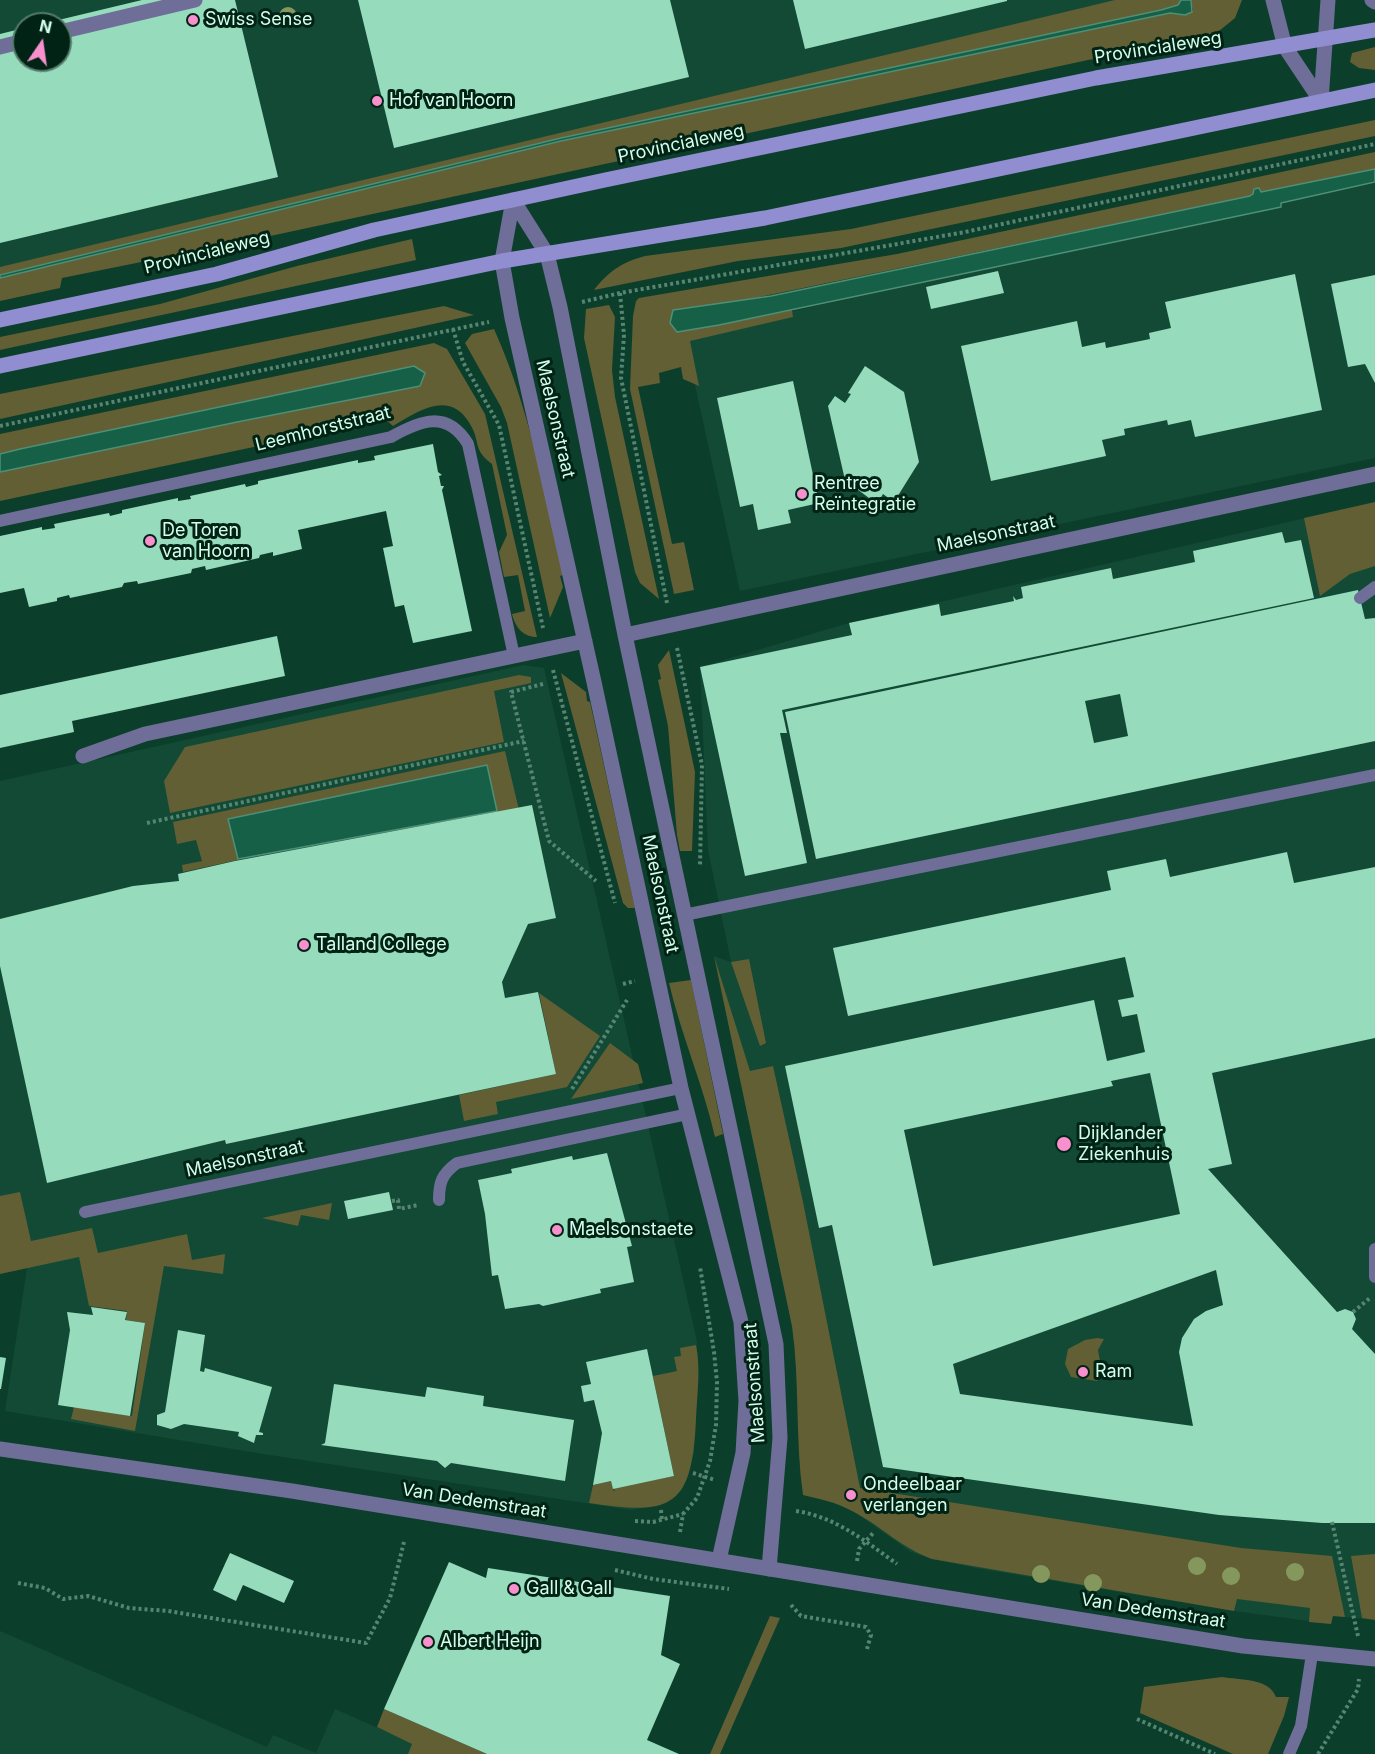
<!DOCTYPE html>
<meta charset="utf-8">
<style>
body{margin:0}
#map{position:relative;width:1375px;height:1754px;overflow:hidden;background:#0c3e2c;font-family:Inter,sans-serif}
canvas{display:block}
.north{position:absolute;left:12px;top:12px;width:60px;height:60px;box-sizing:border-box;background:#002316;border:2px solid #557b6b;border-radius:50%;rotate:13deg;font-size:16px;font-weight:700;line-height:24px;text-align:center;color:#d4feea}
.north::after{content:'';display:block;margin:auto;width:21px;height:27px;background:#f790cd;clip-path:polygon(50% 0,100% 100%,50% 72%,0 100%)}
</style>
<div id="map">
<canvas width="1375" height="1754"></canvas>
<div class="north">N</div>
</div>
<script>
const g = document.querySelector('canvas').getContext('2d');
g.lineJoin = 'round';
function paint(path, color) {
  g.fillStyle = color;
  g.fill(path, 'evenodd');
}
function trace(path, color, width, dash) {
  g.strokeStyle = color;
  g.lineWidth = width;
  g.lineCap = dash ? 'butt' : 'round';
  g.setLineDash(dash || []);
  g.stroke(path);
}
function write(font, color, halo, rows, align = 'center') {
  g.font = font + ' Inter,sans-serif';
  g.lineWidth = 6;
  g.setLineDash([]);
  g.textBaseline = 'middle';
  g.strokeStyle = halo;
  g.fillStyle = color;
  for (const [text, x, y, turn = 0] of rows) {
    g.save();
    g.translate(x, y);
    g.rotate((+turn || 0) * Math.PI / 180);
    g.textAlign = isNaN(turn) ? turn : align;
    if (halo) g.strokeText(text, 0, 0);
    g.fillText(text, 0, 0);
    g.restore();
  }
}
paint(new Path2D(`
 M0,0H1192L1170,13L561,141L0,278ZM24,24H60V60H24Z
 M1375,183V458L740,591L684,335Z
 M1375,502V1620L1333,1616L1331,1624L1234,1611L976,1568L932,1559L911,1552L853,1511L829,1501L803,1495L798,1370L792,1326L714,956L731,962L708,850L700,667L849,623Z
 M523,665L544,668L697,1341L694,1453L682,1490L661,1505L631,1510L263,1454L5,1411L27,1268L0,1217V781Z
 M0,1631L267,1747L273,1735L316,1753L335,1709L437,1754H0Z`), '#124a36');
paint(new Path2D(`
 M1115,0H1181L1178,5L1161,10L561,138L0,275V267Z
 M1190,0H1242L1235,18L1208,40L1088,60L275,235L62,278L60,288L0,301V278L561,141L1170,13L1185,15L1193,10Z
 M1375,47V70L1359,68L1350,62L1352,53Z
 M1375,120V136L841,248L738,261L594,290C609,271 622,262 645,256L851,229Z
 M1375,152V169L1261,192L1259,188H1254L1253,194L1250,196L672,315V321L719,325L792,310L793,317L690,341L699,386L683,379L681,367L659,373L660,383L638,387L672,544L684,542L694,590L674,594L630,389L633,316L636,301L639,298L897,254Z
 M412,239L416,260L0,350V337L160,304L297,266Z
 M609,305L615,317L612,370L615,397L659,599L640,583L635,572L584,338L586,309Z
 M444,306L474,315L0,419V394Z
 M494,329C529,407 545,492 563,575L560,576L563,587L550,618L507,423L501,407L465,343L472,334Z
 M434,343L447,349L485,414L537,637C523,637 515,627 512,614L525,611L518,575L504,577L499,552L507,535L492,464C472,449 481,442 470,424C450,389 418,411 393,426L385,419L0,501V472L237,422L420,386V372L414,366L0,454V434Z
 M1375,502V566L1350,574L1320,596L1304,518Z
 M669,650L695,772L692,851H680L677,835L668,726L658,680L661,679L658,665Z
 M561,673L586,692L587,701L590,702L635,908H628L623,903Z
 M519,675L531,677V683L494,691L504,742L170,813L164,781L185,747Z
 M505,751L519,810L497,813L487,765L228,819L238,860L183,872L182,865L202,861L196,840L177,844L173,822Z
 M714,956L750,1071L773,1066L803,1202L860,1488L1241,1548L1332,1556L1345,1617L1333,1616L1331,1624L1309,1622L1310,1608L1237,1599L1234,1611L932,1559C901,1548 880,1525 852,1511C836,1502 820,1499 803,1495C795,1439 800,1383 792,1326Z
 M749,959L766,1043L760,1046L731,962Z
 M691,980L723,1134L715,1137C703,1084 681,1035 669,983Z
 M539,993L600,1036L567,1087L496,1102L498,1114L464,1121L459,1095L556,1074Z
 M610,1043L638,1064L643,1083L571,1099Z
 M20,1192L31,1241L92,1228L98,1253L187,1234L192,1260L225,1254L223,1274L164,1266L135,1431L71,1419L74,1407L132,1416L145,1323L126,1320L127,1311L89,1306L79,1257L0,1274V1196Z
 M332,1203L329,1220L301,1215L298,1226L262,1218Z
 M1097,1338L1104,1339L1098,1350L1101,1367L1113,1371L1097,1381L1071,1377L1065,1364L1068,1349L1085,1340Z
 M696,1345C701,1369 697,1395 696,1419C692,1507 673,1516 589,1503L593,1485L611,1481L614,1492L615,1488L674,1476L653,1376L677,1371L674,1357L681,1356L680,1348Z
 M1375,1554V1620L1362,1618L1351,1556Z
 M770,1616L780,1618L720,1754H710Z
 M1222,1677C1240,1680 1269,1678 1276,1697H1289L1284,1716L1268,1754H1233L1140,1713L1144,1687Z
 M384,1709L487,1754H408L412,1744L377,1727Z`), '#625f34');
const water = new Path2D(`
 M1181,0H1191L1192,12L1185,15L1170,13L561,141L0,278V275L561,138L1161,10L1178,5Z
 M1375,169V182L1281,203V207L719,325L677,332L670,323L673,310L771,296L1250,196L1253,194L1254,189L1259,188L1261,192Z
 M414,366L425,373L420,386L237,422L0,472V454L20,449Z
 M487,765L497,811L238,859L228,819Z`);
paint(water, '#156046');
trace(water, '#4e8f77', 1.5);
paint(new Path2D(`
 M142,0H235L278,177L0,243V34L24,28V60H60V24L46,23Z
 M358,0H670L689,77L394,148Z
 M793,0H1007V1L805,49Z
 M998,271L1004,293L931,309L926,287Z
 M1295,274L1322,410L1195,437L1191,420L1168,425L1167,420L1124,429L1125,435L1102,440L1106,456L991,481L961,346L1077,321L1082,347L1105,342L1106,348L1150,339L1149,333L1171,328L1165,302Z
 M1375,275V383L1365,364L1348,367L1331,284Z
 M865,366L904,392L919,462L894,502L883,494L877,504L845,480L828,406L835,396L845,403L851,394L848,393Z
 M793,381L819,503L788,510L791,523L758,530L753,504L740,507L717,398Z
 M433,444L438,472L442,475L439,476L441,486H444L442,490L472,631L413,643L404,605L395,607L383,548L393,546L386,511L298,530L302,549L273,556V552L260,555L259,558L206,570L205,566L192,569L191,573L138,584L137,581L124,583L122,587L70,598L69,595L57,598V601L29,607L24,588L0,593V536L42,527V530L55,528L54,524L109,513L110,516L122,513V510L178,498V501L191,499L190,496L245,484L246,487L258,484V481L358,460V463L375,460L374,456Z
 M1282,532L1285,543L1301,540L1314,598L782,710L787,733H780L807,863L745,876L700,667L852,635L849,623L939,604L941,616L1014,601L1013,596L1016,600L1023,598L1021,587L1111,568L1113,579L1195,562L1193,551Z
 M1358,590L1365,619L1375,618V741L816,859L785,712ZM1120,694L1128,736L1094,743L1085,701Z
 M277,636L285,676L72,721L74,732L0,748V695Z
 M532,805L556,918L528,924L502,982L505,998L538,992L556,1074L226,1144L225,1140L47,1183L0,966V919L133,886L179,881L178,874L235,861Z
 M1287,852L1294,883L1375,867V1038L1212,1073L1232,1164L1208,1169L1337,1312L1345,1309L1353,1312L1356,1319L1352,1329L1375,1354V1523H1322L1219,1515L883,1467L832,1225L819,1228L785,1066L1094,1000L1107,1061L1145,1052L1137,1014L1122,1017L1118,1000L1134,997L1125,957L848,1016L833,948L1111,890L1107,871L1166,859L1170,877ZM1150,1073L1180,1214L933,1266L904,1130L1113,1086L1111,1081ZM1216,1270L1223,1305L1206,1311L1194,1319L1182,1338L1179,1352L1193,1426L960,1394L953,1364Z
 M607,1153L632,1246L627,1247L634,1282L600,1289L601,1293L543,1306L539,1304L505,1309L498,1275L492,1276L485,1214L478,1180L512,1173L511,1169L572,1156L573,1160Z
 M389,1192L393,1210L348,1219L344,1201Z
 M91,1307L127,1312L125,1320L145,1323L130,1416L58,1405L70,1330L67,1312L93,1315Z
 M178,1330L205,1335L200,1371L204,1372L205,1368L272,1387L259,1432L263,1433V1435H256L254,1443L238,1436L239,1432L184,1424L171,1429L157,1425V1415L165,1412Z
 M647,1349L674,1476L613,1489L611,1481L593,1485L602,1433L594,1400L584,1402L581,1386L591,1384L586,1362Z
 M0,1357L6,1358L1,1389H0Z
 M334,1384L425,1397L427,1387L484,1396L483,1406L574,1420L565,1481L451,1463L445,1468L437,1461L321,1445L325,1443Z
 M230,1553L294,1581L284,1603L243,1585L236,1601L213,1590Z
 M449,1562L486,1578L488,1568L670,1596L661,1655L680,1664L647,1740L679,1754H487L384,1709Z`), '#95dbbc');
trace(new Path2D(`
 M620,293L624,335L621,378L667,603
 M582,302L620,293L965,232L1375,144
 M453,329L463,362L499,425L543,628
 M0,426L489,322
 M677,648L702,765L700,866
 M553,670L615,903
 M543,684L511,692L549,841L596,881
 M147,823L524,741
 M623,984L635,981
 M572,1089L627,1000
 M392,1201L398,1200L399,1209L418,1205
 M1353,1312L1370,1298
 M693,1473L715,1480
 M661,1510L662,1521
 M796,1511C836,1517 865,1541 897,1564
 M635,1521L653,1522L683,1514
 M1332,1522L1358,1636
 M680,1532L683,1514L697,1498L710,1461L716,1425L717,1382L714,1352L700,1267
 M857,1561L859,1549L873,1533
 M615,1570L653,1579L729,1589
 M18,1583L45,1588L63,1599L88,1596L129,1608L168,1611L366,1643L390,1598L404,1542
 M791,1605L801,1616L866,1627L871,1635L867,1649
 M1137,1719L1215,1754
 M1318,1754L1358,1689L1359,1679`), '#568572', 4, [3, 3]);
trace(new Path2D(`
 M0,521L391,437C421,420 447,410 468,444L514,656
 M1360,598L1375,587
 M684,915L1375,775
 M439,1200C439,1182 442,1174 457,1163L688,1114
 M85,1212L681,1088
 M1375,1249V1277
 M1289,1754L1301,1726L1312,1654`), '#6f6e98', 12);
trace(new Path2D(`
 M60,32L195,0
 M0,47L24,41`), '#6f6e98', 15);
trace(new Path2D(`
 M513,200L547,254L560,307L625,635L776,1344L780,1438L769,1569
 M513,200L502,261L512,318L594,682L681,1088L741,1322L746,1401L743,1453L719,1560
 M625,635L1375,474
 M83,756L145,734L585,641`), '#6f6e98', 15);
trace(new Path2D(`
 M1273,0L1285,47L1321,101
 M1372,0L1375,2
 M1321,101L1328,0
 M0,1449L292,1491L1243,1646L1375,1659`), '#6f6e98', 15);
trace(new Path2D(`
 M0,320L217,274L374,230L605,180L1096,78L1375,30
 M0,366L502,261L765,218L1375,90`), '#908ed0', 15);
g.fillStyle = '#84985e';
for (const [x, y] of [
 [288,16],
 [1197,1566],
 [1295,1572],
 [1041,1574],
 [1231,1576],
 [1093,1583]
]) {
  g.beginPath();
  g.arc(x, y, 9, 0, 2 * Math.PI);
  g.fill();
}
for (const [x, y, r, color] of [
 [193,20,6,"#f790cd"],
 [377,101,6,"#f790cd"],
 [802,494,6,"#f790cd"],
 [150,541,6,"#f790cd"],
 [304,945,6,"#f790cd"],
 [1064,1144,8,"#f790cd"],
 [557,1230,6,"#f790cd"],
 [1083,1372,6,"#f790cd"],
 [851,1495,6,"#f790cd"],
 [514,1589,6,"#f790cd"],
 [428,1642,6,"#f790cd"]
]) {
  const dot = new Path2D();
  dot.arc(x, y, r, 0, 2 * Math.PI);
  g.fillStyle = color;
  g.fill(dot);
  trace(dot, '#002316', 2);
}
write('18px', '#d4feea', '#002316', [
 ["Swiss Sense",205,20],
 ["Hof van Hoorn",389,101],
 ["Rentree",814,484],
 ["Reïntegratie",814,505],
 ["De Toren",162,531],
 ["van Hoorn",162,552],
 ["Talland College",316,945],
 ["Dijklander",1078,1134],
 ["Ziekenhuis",1078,1155],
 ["Maelsonstaete",569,1230],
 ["Ram",1095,1372],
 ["Ondeelbaar",863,1485],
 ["verlangen",863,1506],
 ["Gall & Gall",526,1589],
 ["Albert Heijn",440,1642]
], 'left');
write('18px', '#d4feea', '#002316', [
 ["Provincialeweg",1158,48,-9],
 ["Provincialeweg",681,144,-12],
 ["Provincialeweg",207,253,-14],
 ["Maelsonstraat",555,419,77],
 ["Leemhorststraat",323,429,-14],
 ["Maelsonstraat",996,534,-12],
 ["Maelsonstraat",660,894,78],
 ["Maelsonstraat",245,1159,-12],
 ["Maelsonstraat",755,1383,-94],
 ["Van Dedemstraat",474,1501,9],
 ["Van Dedemstraat",1153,1611,9]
]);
</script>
